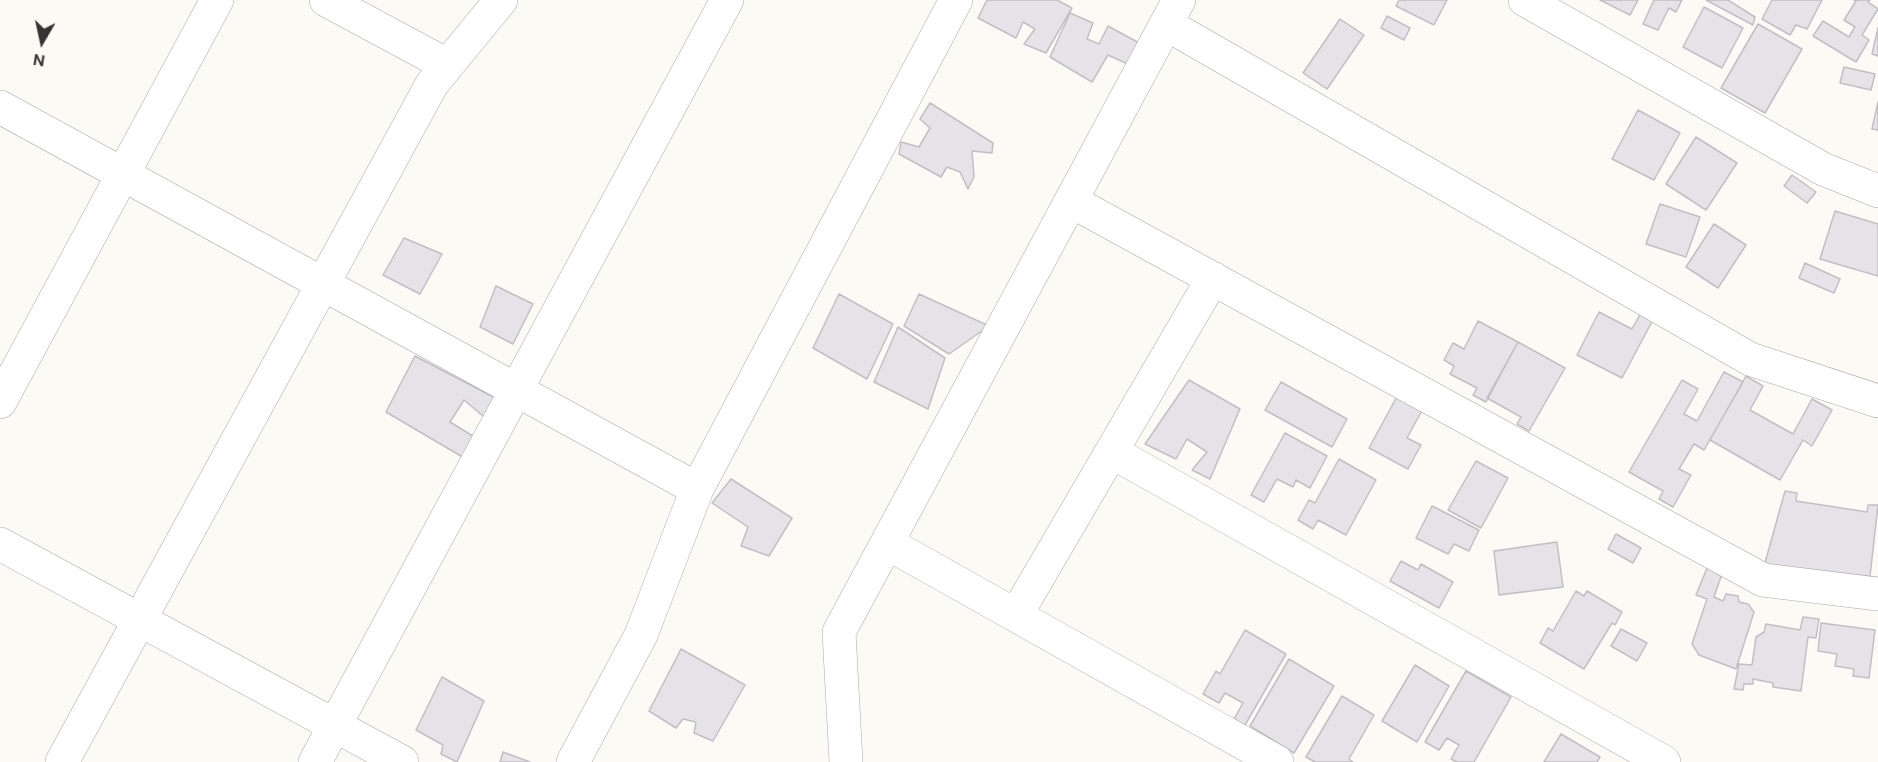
<!DOCTYPE html>
<style>
body{margin:0}
#map{position:relative;width:1878px;height:762px;overflow:hidden;background:#fbfaf5;font-family:"DM Sans",sans-serif}
canvas{display:block}
.north{position:absolute;left:12px;top:12px;width:60px;height:60px;-webkit-text-stroke:4px #fbfaf5;paint-order:stroke;rotate:189deg;font-size:16px;font-weight:700;line-height:24px;text-align:center;color:#353432}
.north::after{content:'';display:block;margin:auto;width:21px;height:27px;background:#353432;clip-path:polygon(50% 0,100% 100%,50% 72%,0 100%)}
</style>
<div id="map">
<canvas width="1878" height="762"></canvas>
<div class="north">N</div>
</div>
<script>
const g = document.querySelector('canvas').getContext('2d');
g.lineJoin = 'round';
function paint(path, color) {
  g.fillStyle = color;
  g.fill(path, 'evenodd');
}
function trace(path, color, width, dash) {
  g.strokeStyle = color;
  g.lineWidth = width;
  g.lineCap = dash ? 'butt' : 'round';
  g.setLineDash(dash || []);
  g.stroke(path);
}
const building = new Path2D(`
 M987,0H1057L1072,8L1046,53L1024,44L1035,29L1023,22L1016,38L978,18Z
 M1399,0H1447L1434,25L1396,6Z
 M1600,0H1638L1630,15Z
 M1654,0H1682L1676,12L1669,8L1658,30L1643,24Z
 M1706,0H1728L1755,17L1753,25Z
 M1772,0H1822L1807,29L1796,25L1790,35L1762,19Z
 M1854,0H1870L1868,2L1878,9L1862,35L1869,40L1856,62L1813,36L1823,21L1849,37L1855,27L1844,20L1856,1Z
 M1704,7L1743,28L1722,68L1683,47Z
 M1070,13L1093,23L1087,39L1099,44L1108,26L1141,44L1130,65L1108,55L1092,82L1050,57Z
 M1387,16L1410,28L1404,40L1381,28Z
 M1340,19L1364,35L1327,89L1303,73Z
 M1758,24L1802,49L1765,113L1721,88Z
 M1878,28V56L1872,54Z
 M1844,67L1875,74L1871,90L1840,83Z
 M1878,102V130L1872,129Z
 M930,103L993,143L992,153L972,151L974,177L968,189L960,172L947,167L941,177L899,154L901,142L919,147L930,128L920,119Z
 M1638,110L1680,133L1654,180L1612,159Z
 M1696,137L1737,163L1706,210L1666,184Z
 M1792,175L1816,192L1807,203L1784,186Z
 M1660,204L1700,217L1686,257L1646,244Z
 M1835,211L1878,224V276L1820,259Z
 M1714,224L1746,245L1718,288L1686,267Z
 M404,238L442,254L420,294L383,275Z
 M1805,263L1840,279L1834,293L1799,278Z
 M496,286L533,304L513,344L480,327Z
 M839,294L893,324L867,379L813,348Z
 M919,294L989,326L949,354L904,326Z
 M1642,311L1654,318L1622,378L1577,355L1599,312L1632,329Z
 M1478,321L1518,342L1486,402L1473,395L1477,388L1450,374L1454,366L1444,360L1453,343L1464,349Z
 M898,327L945,358L928,409L874,382Z
 M1518,342L1565,368L1529,431L1517,424L1521,417L1487,398Z
 M415,356L501,401L490,422L464,400L450,422L481,441L471,462L386,412Z
 M1724,372L1743,382L1704,450L1694,444L1679,469L1691,475L1673,507L1659,499L1663,491L1629,472L1682,380L1698,389L1684,414L1697,421Z
 M1746,376L1763,386L1750,410L1793,434L1812,399L1832,410L1812,446L1803,440L1780,480L1710,440Z
 M1189,380L1240,409L1210,479L1192,470L1207,452L1187,439L1176,459L1145,444Z
 M1281,382L1347,419L1332,447L1265,410Z
 M1400,391L1425,405L1407,438L1421,445L1408,469L1369,448Z
 M1285,433L1327,456L1310,488L1296,480L1293,487L1277,479L1264,502L1251,495Z
 M1339,459L1376,480L1346,535L1318,520L1313,529L1298,520L1309,500L1315,503Z
 M1476,461L1508,478L1481,528L1448,510Z
 M731,479L792,518L769,556L741,546L748,527L712,503Z
 M1785,491L1797,493L1796,501L1867,512L1868,505H1878L1869,585L1763,570Z
 M1432,506L1479,530L1469,551L1454,544L1448,554L1416,538Z
 M1616,534L1641,548L1633,563L1608,549Z
 M1557,542L1563,587L1499,595L1494,551Z
 M1401,561L1418,570L1421,564L1453,582L1439,608L1390,581Z
 M1707,568L1722,574L1714,597L1723,601L1726,594L1738,596L1739,602L1748,604L1754,612L1736,669L1699,655L1692,644L1707,599L1696,595Z
 M1576,591L1584,596L1587,591L1622,612L1615,625L1612,623L1584,669L1540,643L1548,628L1553,631Z
 M1803,617L1819,619L1816,638L1808,637L1801,691L1773,687V683L1753,679V684H1744L1743,690L1734,689L1739,664L1752,665L1756,637L1764,632L1766,624L1800,630Z
 M1821,623L1875,630L1869,678L1853,676L1854,669L1835,666L1837,654L1818,651Z
 M1621,629L1647,643L1637,661L1611,646Z
 M1245,630L1286,654L1245,725L1234,719L1243,703L1225,693L1219,703L1203,694L1216,671L1220,674Z
 M681,649L745,685L713,741L694,733L696,722L683,719L676,728L649,711Z
 M1289,659L1334,686L1294,753L1250,726Z
 M1415,665L1449,686L1417,742L1382,721Z
 M1466,671L1511,697L1474,762H1457L1451,759L1459,745L1447,738L1439,750L1425,742Z
 M442,677L484,701L457,762L441,754L443,745L416,730Z
 M1342,696L1374,715L1349,759L1353,762H1315L1306,757Z
 M1561,734L1600,757L1597,762H1544Z
 M503,752L530,762H500Z`);
paint(building, '#e5e3e7');
trace(building, '#c1bfc4', 1.5);
const minor = new Path2D(`
 M326,0L447,65
 M1525,0L1823,169L1878,191
 M1166,24L1750,359L1878,401
 M0,107L697,489
 M1071,201L1763,580L1878,594
 M0,402L217,0
 M1112,452L1664,762
 M887,543L1277,762
 M0,544L402,762
 M1016,615L1213,278
 M62,762L432,84L501,0
 M315,762L727,0
 M573,762L641,635L697,489L956,0
 M846,762L839,632L1179,0`);
trace(minor, '#aaa9a4', 34);
trace(minor, '#fff', 33);
</script>
